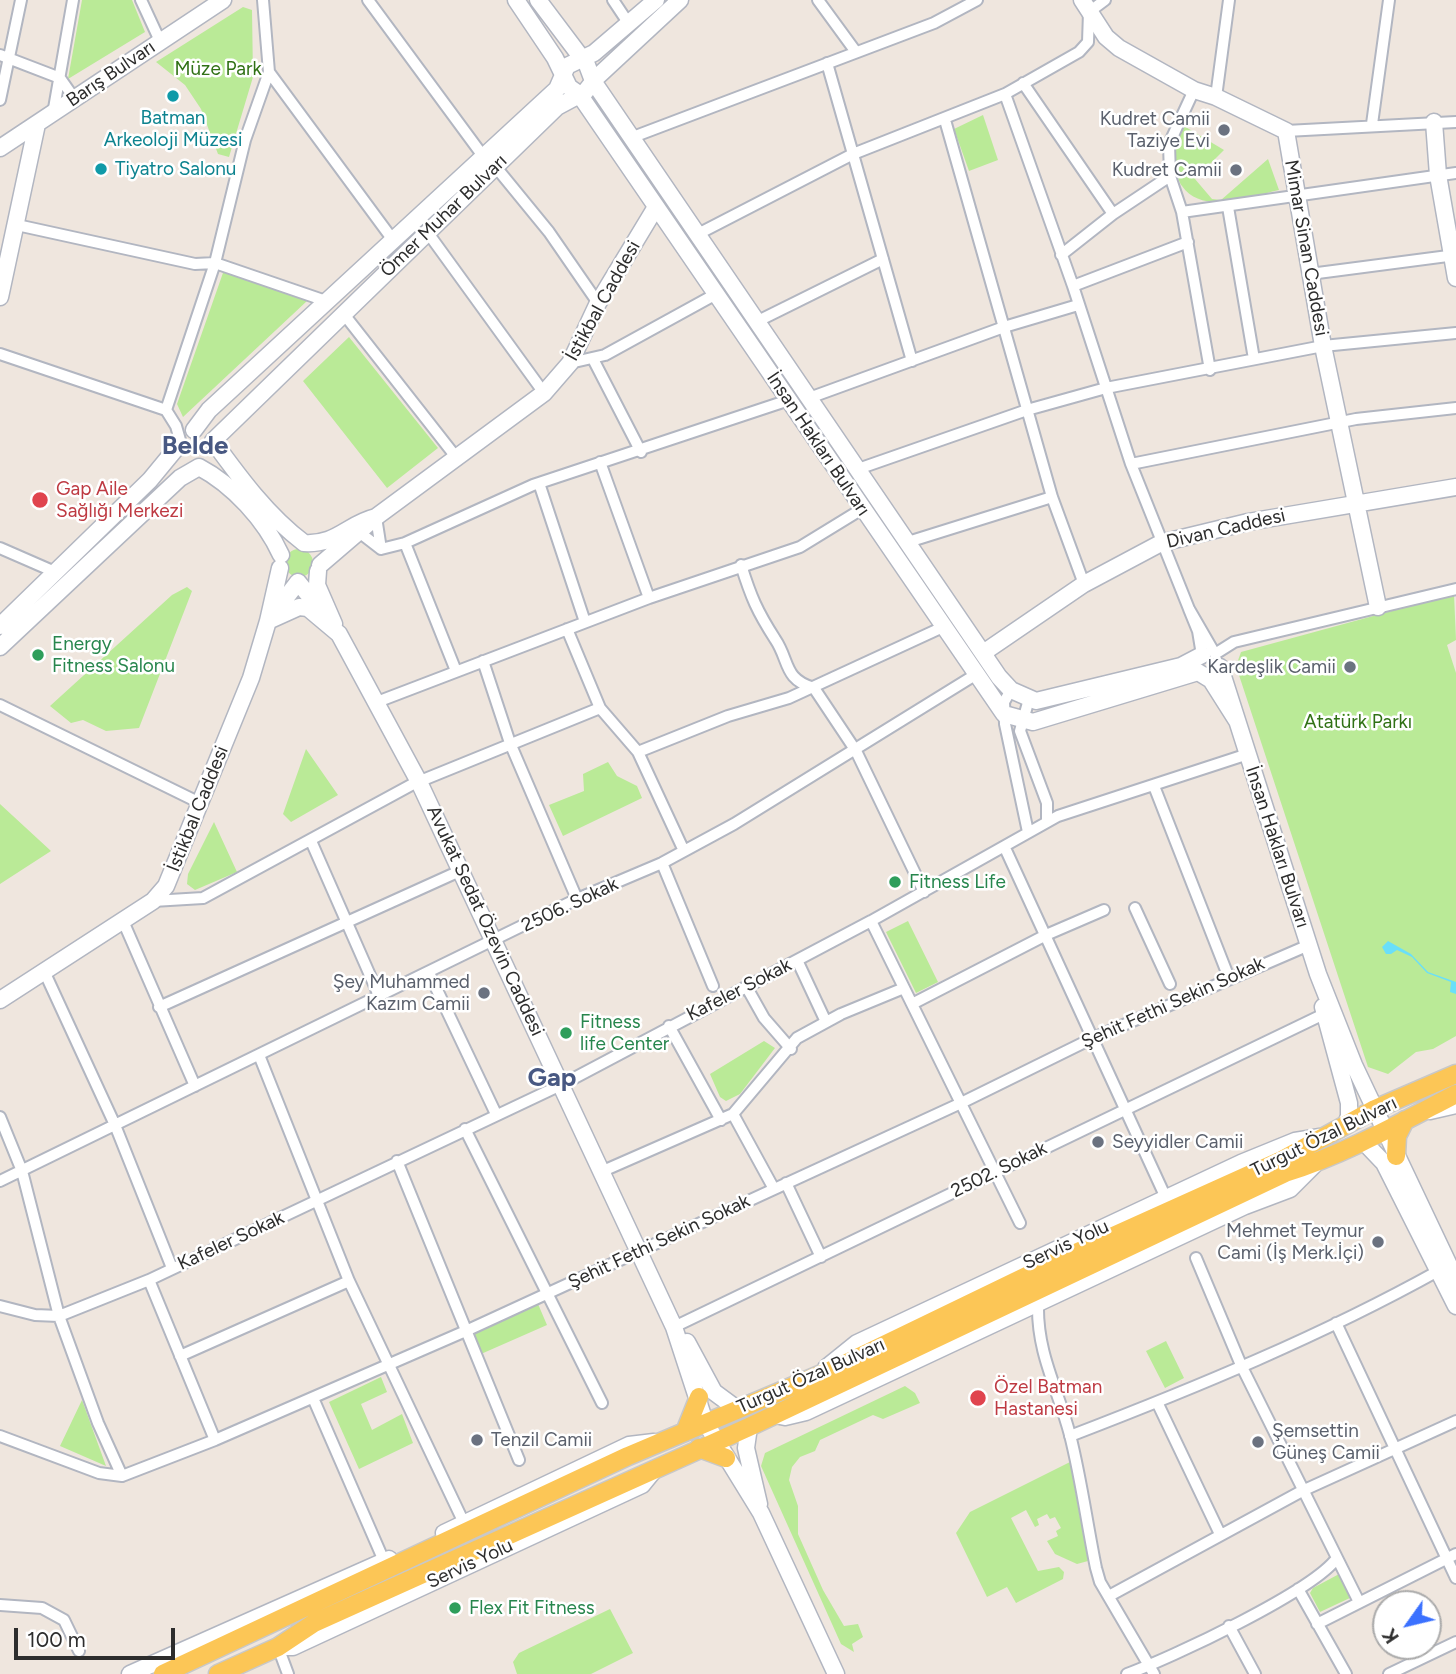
<!DOCTYPE html>
<meta charset="utf-8">
<style>
body{margin:0}
#map{position:relative;width:1456px;height:1674px;overflow:hidden;background:#efe6de;font-family:Figtree,sans-serif}
canvas{display:block}
.north{position:absolute;left:1372px;top:1590px;width:70px;height:70px;box-sizing:border-box;background:#fff;border:2px solid #ababab;border-radius:50%;rotate:236deg;font-size:19px;font-weight:700;line-height:28px;text-align:center;color:#2d2d2d}
.north::after{content:'';display:block;margin:auto;width:24px;height:32px;background:#3b71ff;clip-path:polygon(50% 0,100% 100%,50% 72%,0 100%)}
.scale{position:absolute;left:14px;top:1628px;width:161px;height:32px;box-sizing:border-box;border:4px solid #2d2d2d;border-top:0;padding-left:9px;font-size:21px;line-height:24px;white-space:nowrap;color:#2d2d2d;-webkit-text-stroke:5px #fff;paint-order:stroke}
</style>
<div id="map">
<canvas width="1456" height="1674"></canvas>
<div class="north">K</div>
<div class="scale">100 m</div>
</div>
<script>
const g = document.querySelector('canvas').getContext('2d');
g.lineJoin = 'round';
function paint(path, color) {
  g.fillStyle = color;
  g.fill(path, 'evenodd');
}
function trace(path, color, width, dash) {
  g.strokeStyle = color;
  g.lineWidth = width;
  g.lineCap = dash ? 'butt' : 'round';
  g.setLineDash(dash || []);
  g.stroke(path);
}
function write(font, color, halo, rows, align = 'center') {
  g.font = font + ' Figtree,sans-serif';
  g.lineWidth = 5;
  g.setLineDash([]);
  g.textBaseline = 'middle';
  g.strokeStyle = halo;
  g.fillStyle = color;
  for (const [text, x, y, turn = 0] of rows) {
    g.save();
    g.translate(x, y);
    g.rotate((+turn || 0) * Math.PI / 180);
    g.textAlign = isNaN(turn) ? turn : align;
    if (halo) g.strokeText(text, 0, 0);
    g.fillText(text, 0, 0);
    g.restore();
  }
}
paint(new Path2D(`
 M82,0H132L145,32L68,79Z
 M243,7L252,10L253,77L229,157L218,154L201,109L185,85L156,62Z
 M983,115L998,160L969,171L954,129Z
 M1184,126L1224,150L1195,179L1212,199L1221,200L1268,159L1279,190C1251,196 1203,216 1182,186C1175,177 1175,156 1172,144Z
 M224,270L307,301L183,417L177,404Z
 M349,337L438,448L387,488L303,381Z
 M285 563a14 14 0 1 1 28 0a14 14 0 1 1-28 0Z
 M187,587L192,591L139,728L106,731L83,720L71,723L50,706L172,595Z
 M1454,594L1456,640L1447,645L1456,673V1036L1433,1049L1416,1052L1388,1074L1368,1067L1236,666L1241,652Z
 M306,749L338,795L291,822L283,814Z
 M608,762L617,776L637,786L642,798L563,836L549,805L584,791L583,774Z
 M0,804L51,851L0,884Z
 M214,822L237,872L195,890L187,884L188,874Z
 M908,921L938,982L916,993L886,932Z
 M764,1041L775,1048L740,1094L726,1101L720,1097L710,1074Z
 M538,1304L547,1325L481,1354L472,1333Z
 M1166,1341L1184,1378L1165,1388L1146,1351Z
 M381,1377L387,1392L361,1404L372,1430L402,1414L413,1443L359,1469L329,1402Z
 M905,1386L915,1393L920,1403L883,1419L873,1415L820,1440L815,1451L800,1457L792,1467L789,1480L798,1506V1534L823,1590L844,1626L858,1624L863,1637L852,1644L854,1652L841,1644L761,1466L765,1453Z
 M82,1400L106,1466L60,1446Z
 M1070,1462L1088,1561L1077,1564L1055,1554L1047,1541L1058,1536L1056,1531L1061,1528L1055,1517L1050,1519L1047,1514L1037,1519L1039,1525L1035,1527L1026,1510L1011,1518L1038,1571L1059,1567L1064,1572L1063,1579L1016,1603L1007,1587L987,1597L956,1533L970,1512Z
 M1341,1573L1352,1597L1320,1612L1310,1593L1313,1588Z
 M610,1609L633,1653L591,1674H517L513,1662L519,1653Z`), '#baea97');
paint(new Path2D(`
 M1388,941L1411,954L1428,972L1456,982V994L1450,992L1451,982L1427,973L1412,957L1397,950L1391,954H1386L1382,947Z`), '#6adff9');
const street = new Path2D(`
 M141,0L160,41
 M368,0L483,156
 M613,0L629,24
 M818,0L856,52
 M0,55L60,78L74,98
 M827,63L912,361
 M269,72L393,240
 M1023,83L1113,214
 M1194,90L1169,144L1170,176L1182,212L1210,370
 M1005,94L1073,286L1131,464L1189,609
 M1216,97L1229,0
 M0,100L21,0
 M53,114L73,0
 M945,120L1052,497L1084,584
 M1372,124L1389,0
 M1286,131L1456,122
 M633,137L934,23L977,0
 M495,166L549,232L598,303
 M1228,207L1254,359
 M1182,212L1456,173
 M17,225L195,264L215,263L326,301
 M428,233L544,393
 M698,234L853,154L1005,94L1079,52L1088,42L1089,12L1105,0
 M1061,255L1113,214L1170,176
 M1310,274L1456,255
 M1073,286L1188,242
 M343,313L456,457
 M758,321L883,259
 M0,354L166,410L176,426L180,440
 M593,359L641,452
 M570,363L605,355L716,294
 M809,398L1004,327L1078,305
 M166,410L215,263L245,140L269,72L263,0
 M600,462L649,598
 M1131,464L1356,419L1456,408
 M858,469L1027,410L1106,388L1323,346L1456,333
 M539,483L585,622
 M376,517L381,549
 M359,532L381,549L405,543L533,485L789,400
 M908,542L1052,497
 M405,543L456,671
 M0,548L55,572
 M741,565C751,597 757,611 775,639C790,661 783,679 814,688L856,751L924,892
 M567,629L600,708L638,752L684,851
 M1202,655L1198,631L1189,609L1215,654L1234,642L1456,589
 M483,661L510,743L577,899
 M1011,690L1004,702L1005,724L1028,832
 M1029,699L1020,731L1047,803V822
 M377,702L649,598L800,547L862,509
 M0,705L200,803
 M638,752L728,716L789,698L943,627
 M1154,786L1229,978
 M311,841L380,998
 M1005,848L1166,1198
 M662,863L713,986
 M153,901L203,898L413,784L600,708
 M1135,908L1170,984
 M123,921L195,1086
 M871,921L1020,1223
 M797,960L826,1022
 M44,971L115,1125L172,1268
 M429,973L496,1114
 M746,986L764,1018L791,1049
 M912,1004L1046,935L1104,910
 M159,1007L462,870
 M669,1026L721,1120
 M259,1055L349,1281L464,1523
 M733,1114L774,1189
 M0,1117L22,1171L59,1316L98,1423L122,1476
 M465,1129L602,1403
 M397,1161L519,1460
 M603,1171L733,1114L797,1038L841,1014L904,988
 M0,1181L577,899L662,863L734,824L975,675
 M786,1183L821,1257
 M1196,1258L1241,1365L1359,1602
 M149,1280L215,1440
 M1038,1305C1037,1354 1058,1389 1070,1435C1081,1478 1087,1524 1096,1568L1100,1582L1154,1674
 M0,1306L35,1315L59,1316L149,1280L563,1084L871,921L1058,816L1248,754
 M1336,1323L1456,1578
 M674,1327L1324,1014
 M180,1356L349,1281
 M313,1398L384,1561
 M1157,1402L1220,1534
 M0,1436L99,1473L122,1476L215,1440L468,1330L959,1104L1091,1039L1309,945
 M1070,1436C1195,1388 1321,1336 1438,1271
 M1298,1589L1346,1674
 M1109,1596L1302,1491L1456,1421
 M0,1605L42,1608L64,1620L79,1651
 M1317,1624L1456,1554
 M1229,1626L1255,1674
 M278,1647L288,1674
 M1127,1674C1171,1658 1312,1592 1337,1558
 M1389,1674L1456,1642`);
const secondary = new Path2D(`
 M516,0L555,58L569,87L579,94L1004,714L1033,722L1198,672L1211,680L1237,721
 M538,0L587,65L593,81L999,677L1011,690L1036,701L1181,666L1202,655
 M1082,0L1106,37L1119,48L1194,90L1216,97L1286,131L1323,346L1378,607
 M1434,122L1438,175L1456,278
 M0,148L223,0
 M0,297L37,124
 M194,430L209,410L557,89L567,66L594,53L656,0
 M376,517L544,393L570,363L598,303L656,207
 M320,565L376,517C347,524 337,545 304,543C267,515 240,478 213,441L557,107L585,92L596,78L680,0
 M280,568L268,621L298,582L324,614
 M318,571L317,585L334,624
 M0,626L150,480L178,446
 M0,647L180,478L199,467C233,485 265,520 281,555
 M983,653L1084,584L1161,543L1248,522L1456,487
 M1220,667L1318,974L1354,1065L1456,1280
 M0,1000L153,901L166,886L251,678L268,621L299,607L308,608L339,634L419,782L674,1327L705,1422L761,1513L836,1674
 M1323,1007L1349,1103V1116L1346,1124
 M1430,1111L1456,1105
 M1363,1141L1384,1163L1456,1306
 M687,1342L714,1392L737,1409
 M826,1368L857,1343L1241,1163L1295,1141L1320,1137
 M775,1415L785,1417L806,1412L1245,1206L1290,1189L1316,1163
 M749,1427L746,1448L759,1504
 M444,1533L629,1445L654,1442
 M278,1647H293L642,1485L655,1469
 M130,1674L389,1559`);
const primary = new Path2D(`
 M1396,1156L1397,1136L1405,1120
 M685,1432L699,1397
 M699,1448L726,1458
 M163,1674L628,1456L836,1368L1049,1265L1282,1160L1375,1109L1456,1074
 M218,1674L278,1647L314,1623L749,1427L1285,1173C1345,1154 1400,1123 1456,1094`);
trace(street, '#b2b6c1', 14);
trace(secondary, '#b2b6c1', 19);
trace(primary, '#c8c8c8', 21);
trace(street, '#fff', 10);
trace(secondary, '#fff', 16);
trace(primary, '#fcc656', 18);
for (const [x, y, r, color] of [
 [173,96,7,"#0f9aa8"],
 [1224,130,7,"#6b7280"],
 [101,169,7,"#0f9aa8"],
 [1236,170,7,"#6b7280"],
 [40,500,9,"#e0444e"],
 [38,655,7,"#2e9e5b"],
 [1350,667,7,"#6b7280"],
 [895,882,7,"#2e9e5b"],
 [484,993,7,"#6b7280"],
 [566,1033,7,"#2e9e5b"],
 [1098,1142,7,"#6b7280"],
 [1378,1242,7,"#6b7280"],
 [978,1398,9,"#e0444e"],
 [477,1440,7,"#6b7280"],
 [1258,1442,7,"#6b7280"],
 [455,1608,7,"#2e9e5b"]
]) {
  const dot = new Path2D();
  dot.arc(x, y, r, 0, 2 * Math.PI);
  g.fillStyle = color;
  g.fill(dot);
  trace(dot, '#fff', 2.5);
}
write('19px', '#307115', '#fff', [
 ["Müze Park",218,69],
 ["Atatürk Parkı",1358,722]
]);
write('19px', '#2d2d2d', '#fff', [
 ["Barış Bulvarı",111,74,-34],
 ["Ömer Muhar Bulvarı",444,216,-44],
 ["Mimar Sinan Caddesi",1306,248,80],
 ["İstikbal Caddesi",603,301,-61],
 ["İnsan Hakları Bulvarı",818,444,56],
 ["Divan Caddesi",1226,529,-13],
 ["İstikbal Caddesi",198,809,-68],
 ["İnsan Hakları Bulvarı",1277,847,72],
 ["2506. Sokak",570,905,-25],
 ["Avukat Sedat Özevin Caddesi",485,921,65],
 ["Kafeler Sokak",739,990,-27],
 ["Şehit Fethi Sekin Sokak",1173,1003,-24],
 ["Turgut Özal Bulvarı",1324,1137,-26],
 ["2502. Sokak",999,1170,-26],
 ["Kafeler Sokak",231,1241,-25],
 ["Şehit Fethi Sekin Sokak",659,1242,-25],
 ["Servis Yolu",1066,1245,-25],
 ["Turgut Özal Bulvarı",811,1376,-24],
 ["Servis Yolu",470,1564,-25]
]);
write('19px', '#0d838f', '#fff', [
 ["Batman",173,118],
 ["Arkeoloji Müzesi",173,140],
 ["Tiyatro Salonu",115,169,"left"]
]);
write('19px', '#5b616d', '#fff', [
 ["Kudret Camii",1210,119],
 ["Taziye Evi",1210,141],
 ["Kudret Camii",1222,170],
 ["Kardeşlik Camii",1336,667],
 ["Şey Muhammed",470,982],
 ["Kazım Camii",470,1004],
 ["Seyyidler Camii",1112,1142,"left"],
 ["Mehmet Teymur",1364,1231],
 ["Cami (İş Merk.İçi)",1364,1253],
 ["Şemsettin",1272,1431,"left"],
 ["Güneş Camii",1272,1453,"left"],
 ["Tenzil Camii",491,1440,"left"]
], 'right');
write('19px', '#be3a42', '#fff', [
 ["Gap Aile",56,489],
 ["Sağlığı Merkezi",56,511],
 ["Özel Batman",994,1387],
 ["Hastanesi",994,1409]
], 'left');
write('19px', '#27864d', '#fff', [
 ["Energy",52,644],
 ["Fitness Salonu",52,666],
 ["Fitness Life",909,882],
 ["Fitness",580,1022],
 ["life Center",580,1044],
 ["Flex Fit Fitness",469,1608]
], 'left');
write('bold 26px', '#485882', '#fff', [
 ["Belde",195,446],
 ["Gap",552,1078]
]);
</script>
